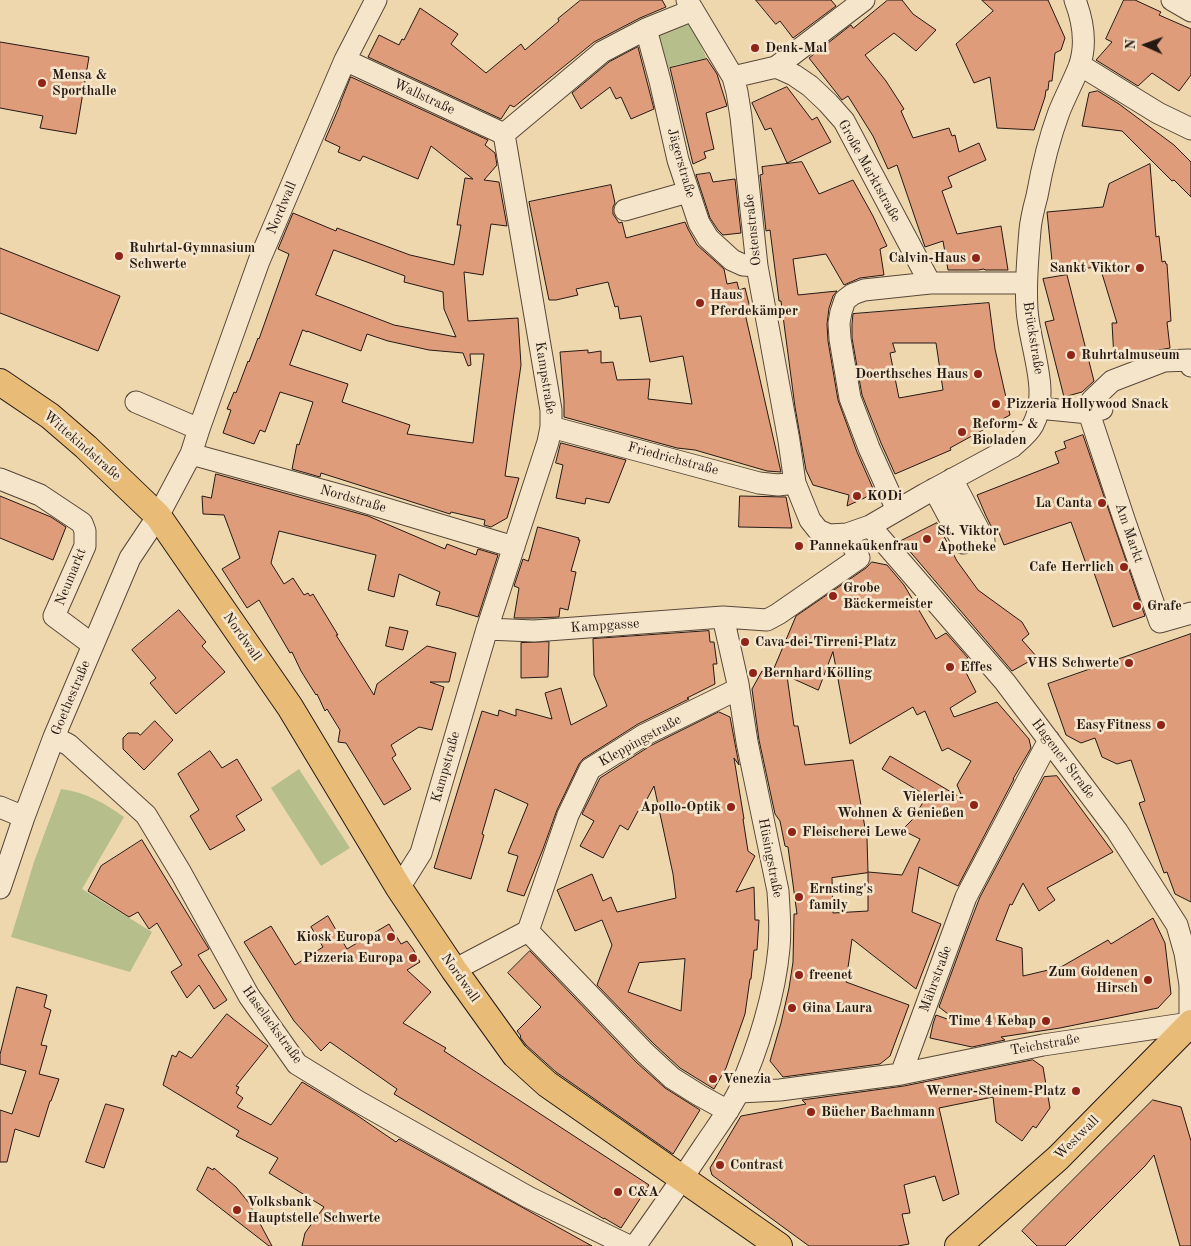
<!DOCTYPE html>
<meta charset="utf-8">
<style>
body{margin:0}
#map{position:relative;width:1191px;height:1246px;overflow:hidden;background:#efd7ad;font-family:"Old Standard TT",serif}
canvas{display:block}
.north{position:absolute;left:1121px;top:20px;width:50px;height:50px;-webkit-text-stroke:4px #f5e5ca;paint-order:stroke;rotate:272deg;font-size:14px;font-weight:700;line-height:20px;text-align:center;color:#251914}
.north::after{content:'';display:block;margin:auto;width:18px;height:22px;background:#251914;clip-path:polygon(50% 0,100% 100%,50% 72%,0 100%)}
</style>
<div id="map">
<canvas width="1191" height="1246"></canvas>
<div class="north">N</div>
</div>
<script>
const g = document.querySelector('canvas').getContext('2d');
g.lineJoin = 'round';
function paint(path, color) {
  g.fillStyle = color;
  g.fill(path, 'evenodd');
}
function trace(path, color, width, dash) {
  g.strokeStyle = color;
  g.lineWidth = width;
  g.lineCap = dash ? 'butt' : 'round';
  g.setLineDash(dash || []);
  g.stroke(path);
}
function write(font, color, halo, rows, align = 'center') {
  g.font = font + ' "Old Standard TT",serif';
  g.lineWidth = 5;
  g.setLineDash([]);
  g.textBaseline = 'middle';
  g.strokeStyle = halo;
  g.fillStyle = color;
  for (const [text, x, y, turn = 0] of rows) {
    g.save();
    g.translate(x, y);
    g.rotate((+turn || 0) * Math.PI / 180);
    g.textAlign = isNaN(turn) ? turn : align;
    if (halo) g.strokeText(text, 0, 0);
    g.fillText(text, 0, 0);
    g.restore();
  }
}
paint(new Path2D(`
 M685,12L707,59L676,65L663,70L654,31Z
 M299,769L350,848L321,866L271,788Z
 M61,789C85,792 105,803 124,817L82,889L152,932L130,972L11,937L34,862Z`), '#b6bf8b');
const building = new Path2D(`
 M581,0H662L666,7L640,18L594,42L514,107L510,105L501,119L368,57L379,35L399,45L402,39L404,40L420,8L458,34L451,44L486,73L521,44L525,50L559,21L558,19Z
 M756,0H831L836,6L793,38L780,21L776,24Z
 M888,0H902L913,14L936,30L916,51L894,33L865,55L886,81L904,109L901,111L913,138L949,128L952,136L955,135L959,152L979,143L986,160L948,177L952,187L942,191L957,234L1001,226L1008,270H985L984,269L978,270H948L943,241L925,247L897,165L888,169L873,136L848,96L842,100L809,58L851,25L853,28Z
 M982,0H1048L1065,38L1061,50L1055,53L1052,81H1049L1048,90H1046L1045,97L1034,130L997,128L990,77L974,83L956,44L993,11Z
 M1124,0H1135L1161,12L1159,15L1191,29V75L1179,91L1152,73L1138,86L1096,60L1112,42L1106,39Z
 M0,42L89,57L76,134L40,128L43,116L0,108Z
 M638,47L654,109L631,119L621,97L616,99L610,87L581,109L572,93L609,62Z
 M707,59L717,74L727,106L706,113L714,149L704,152L706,158L693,164L670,68Z
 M351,77L488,140L485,145L495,153L497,165L484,180L499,182L507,226L491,224L483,275L464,272L468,321L518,318L521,365L505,476L519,478L507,518L491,527L484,525L485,520L451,512L450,514L321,473L320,477L292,469L297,444L299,445L313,402L280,392L265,432L260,430L254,444L223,433L231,410L227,409L234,392L236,393L248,361L249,362L258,338L259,339L289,254L278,249L293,213L336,231L337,228L410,255L454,265L461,225H457L465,178L473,179L431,146L418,179L363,156L360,161L338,152L340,147L325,140L340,105V104ZM334,250L405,276L404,282L443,292L444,309L456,337L394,325L316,295ZM303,330L307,332V331L361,351L367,334L388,341L429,350L463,353L468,366L471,365L470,354H484L473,443L407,434L410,425L342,402L348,384L290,365Z
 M787,87L812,120L817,117L831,142L787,163L771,128L765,130L752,103Z
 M1098,91L1119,104L1174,145L1191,162V197L1174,180L1172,181L1122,131L1082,126L1089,93Z
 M802,162L819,194L853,180L873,216L887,246L880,249L884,275L860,278L844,285L826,254L793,259L798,295L837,291L833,296L829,308L827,324L828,341L838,400L857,452L875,493L847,506L849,495L813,485L806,470L795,407L781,301H779L770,230L766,231L760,175L763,174L762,167Z
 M1150,164L1156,237L1159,236L1162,262L1165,261L1166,264H1167L1171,321L1167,322L1170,348L1131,355L1127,357L1114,359L1112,323H1117L1100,267L1053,271L1047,212L1103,207L1109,184Z
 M710,173L713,182L735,179L741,233L723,235L718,230L710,218L696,175Z
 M611,185L615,203L613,207V214L619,223L622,222L626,238L685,222L688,229L697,245L724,269L727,284L737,282L739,290L745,288L750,308L744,309L781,472L767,471L695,450L677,448L564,417V401L560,352L588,350V353L601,351V363L613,362L617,380L650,379L648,399L692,404L683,356L650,362L641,316L620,319L618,306L615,307L608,282L576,289L578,295L556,300H549L529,202Z
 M0,248L120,296L98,351L0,313Z
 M1067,275L1094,381L1082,392L1064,397L1045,322L1054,320L1043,279Z
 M989,303L995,349L1010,415L950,448L951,450L895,474L881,443L862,395L852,338V324L853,314ZM893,343H936L943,390L899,398L890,353L895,352Z
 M1083,435L1145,616L1113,627L1092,567L1089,572L1071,522L1004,545L997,528L993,530L986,516L977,495L1059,463L1055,452L1066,448L1064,442Z
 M561,443L626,460L609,503L586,498L585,504L556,498L563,465L556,463Z
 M216,474L368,516L445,549L447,544L476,555L478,549L498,555L478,617L449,608L436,605L440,592L399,574L394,597L368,590L376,555L279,531L271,563L284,584L293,578L304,595L308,593L310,596L313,594L338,635H336L374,695L377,684L427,646L456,653L449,682H430L444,687L432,730L419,727L391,745L396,755L392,758L411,789L384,805L346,743L338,742L340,730L327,709L325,711L317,694L316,695L301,671L292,652L290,653L259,600L247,608L222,569L240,558L224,515L203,514L202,496L211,498Z
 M0,496L51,517L66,527L53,560L0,538Z
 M740,496L786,497L792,528L739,527Z
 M937,523L957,561L978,590L1022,622L1029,634L1022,640L1037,657L1012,671L901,541Z
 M538,527L579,538L578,540H580L571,571L576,572L568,610L560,608L559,617L534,618H514L519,588L514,586L523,559L528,561Z
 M872,562L887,565L904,585L936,639L946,633L968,658L960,661L976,692L950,708L954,717L997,702L1029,739L1031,748L1013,779H1014L958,886L919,867L912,912L941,924L916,989L852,939L846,982L909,1005L890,1056L880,1064L783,1077L770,1061L781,1023L789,988L793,962L794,914H797L788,847L785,846L780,821L775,814L759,740L752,689L762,671L772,673L796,616L866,568ZM833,652L850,744L913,707L917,715L925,711L942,751L948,748L971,761L957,785L963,799L890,756L882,769L927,796L912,820L902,830L920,839L902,875L868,872L867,839L853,760L805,765L798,726H794L787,676L818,690ZM868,873V911L833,913L832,878Z
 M179,610L206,642L202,646L225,672L176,714L150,683L156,678L132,650Z
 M390,627L408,631L403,650L386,646Z
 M709,631L710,642H714L717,664H713L715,684L687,698L689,699L638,724L583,759L579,764L557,810L543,849L524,896L507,891L518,856L508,853L528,804L495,789L482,834L484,835L471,879L434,868L482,711L498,716L499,710L516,716V709L552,719L545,693L561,688L571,725L607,706L594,675L593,639Z
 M1191,634V902L1175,894L1167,872L1164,873L1139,803L1145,801L1131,760L1117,764L1102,757L1095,738L1081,743L1066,735L1048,684Z
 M549,642L548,677L521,678V643Z
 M719,712L730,717L739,765L734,758L744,819H743L748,851L755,856L736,892L754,887L755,920H759L757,950H754L751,979H750L745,1014L726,1068L714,1089L680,1068L654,1044L597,985L612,945L602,920L575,931L557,890L592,874L603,901L611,897L617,912L676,898L673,874L654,786L640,812L638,811L628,830L620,825L603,858L580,846L594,821L582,814L600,778L650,746ZM685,959L681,1011L628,992L639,963Z
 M155,721L173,740L144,770L123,749V738L128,733H138L140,735Z
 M210,751L222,768L237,759L262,800L236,816L245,830L210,850L190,816L199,810L178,774Z
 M1057,776L1113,852L1047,888L1055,900L1039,911L1023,883L1012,905L1010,904L996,940L1022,948L1023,976L1061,967L1108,940L1111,944L1153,918L1165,943L1171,994L1158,1008L1060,1028L1001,1037L1005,1040L972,1047L930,1038L933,1024L936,1015L961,1024L939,1007L965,936L980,897L1044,777Z
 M142,840L209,949L198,955L227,1000L214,1009L199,985L187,998L171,972L182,965L157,923L149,929L138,912L129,917L88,891L101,866Z
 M328,916L347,949L389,924L401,944L407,941L413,949L420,962L407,970L431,992L403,1023L446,1048L444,1051L649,1185L621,1228L604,1218V1219L394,1094L397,1089L330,1042L321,1051L294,1021L244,942L271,926L295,965L323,947L311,927Z
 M530,951L636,1062L665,1088L700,1110L673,1154L556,1072L526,1045L520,1037L521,1036L517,1031L541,1007L508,973Z
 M17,987L47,995L44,1007L51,1010L41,1045L47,1046L39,1074L59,1079L51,1101H50L39,1137L15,1129L7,1162H0V1110L12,1114L26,1071L0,1064V1055Z
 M227,1014L268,1046L236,1086L239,1087L236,1093L243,1098L237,1107L271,1125L302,1082L355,1114L396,1142L399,1139L592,1246H302L305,1233L324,1207L269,1173L278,1158L236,1136L239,1131L163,1085L172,1055L176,1057L179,1051L191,1058Z
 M1033,1060L1043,1067L1050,1108L1036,1128L1033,1126L1022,1141L996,1122L993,1097L939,1108L959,1194L943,1201L935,1176L904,1185L910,1213L902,1214L909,1244L898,1246H809L712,1175L710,1168L741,1116L806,1104L802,1100L904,1086Z
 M1153,1100L1181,1107L1191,1141V1246H1180L1154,1155L1145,1166L1065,1246H1037L1022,1231Z
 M106,1104L124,1109L104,1168L86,1162Z
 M208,1167L213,1170L214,1168L236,1187L249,1203L272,1246H269L197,1190Z`);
paint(building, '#de9c7a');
trace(building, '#251914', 1);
const minor = new Path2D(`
 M687,0L733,77L737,92L741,117L757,266L789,441L795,483L810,520L818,530L829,535L847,534L870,526L925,494L1012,447C1020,440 1028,434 1033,425C1051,391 1029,345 1027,309C1025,283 1028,256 1030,230C1031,219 1034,207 1037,196C1042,168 1049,139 1059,112C1065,97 1073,82 1079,67C1087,45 1083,21 1075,0
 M1172,0L1191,11
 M646,29L660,81L678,160L699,223L708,238L732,260L743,265L757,266
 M345,60L504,134
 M1080,65L1158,113L1191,129
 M776,67L864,0
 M733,77L776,67L794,75L810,86L828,103L844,121L930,283
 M625,210L688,192
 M1191,366L1189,360L1164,361L1112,381L1092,400L1089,413L1125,522L1160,622L1191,613
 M136,402L199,429
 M1038,408L1089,413L1102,409
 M551,427L759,483L778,485L795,483
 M191,454L347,497L514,547
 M0,479L40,495L82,523L85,531V546L54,616L93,645
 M952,479L984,540
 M934,489L963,543
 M897,510L869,448L850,398L840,339L839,323L841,312L845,300L853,294L864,290L930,283H1026
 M870,526L1005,682L1117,831L1177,925L1185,953L1190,985V1023L1191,1027
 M487,629L534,631L723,617
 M54,737L69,745L146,815L181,873L249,996L297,1064L359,1102L528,1197L629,1246
 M0,807L24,817
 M0,888L24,817L54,737L130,558L158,516L191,454L199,429L259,261L345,60L376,0
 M399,888L421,853L487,629L548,442L551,427V410L504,134L602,52L646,29L693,10
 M528,931L645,1053L672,1078L699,1095L728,1111
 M454,970L528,931L568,815L590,769L644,735L738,689
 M901,1074L1043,1045L1190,1023
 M739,1092L780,1090L901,1074L966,897L1049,740
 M635,1246C659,1213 682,1179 704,1146C716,1128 730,1110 739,1091C758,1049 775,994 779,948C781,929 779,910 778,891L747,742L738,684L723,617L767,620L778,614L859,558L847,534`);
const major = new Path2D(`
 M0,382L50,416L86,447L158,516L290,707L399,888L454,970L515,1055L547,1084L779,1246
 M958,1246L1058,1158L1191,1023`);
trace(minor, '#58483a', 23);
trace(major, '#251914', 28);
trace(minor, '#f5e5ca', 21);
trace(major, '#e8bc76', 26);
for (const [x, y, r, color] of [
 [755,48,5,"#8f2418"],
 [42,83,5,"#8f2418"],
 [119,256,5,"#8f2418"],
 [976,258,5,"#8f2418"],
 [1140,268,5,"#8f2418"],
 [700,303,5,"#8f2418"],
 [1071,355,5,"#8f2418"],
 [978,374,5,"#8f2418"],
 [996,404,5,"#8f2418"],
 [962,432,5,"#8f2418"],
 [857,496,5,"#8f2418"],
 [1102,503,5,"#8f2418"],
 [927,539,5,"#8f2418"],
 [799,546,5,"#8f2418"],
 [1124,567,5,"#8f2418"],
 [833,596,5,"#8f2418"],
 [1137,606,5,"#8f2418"],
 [745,642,5,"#8f2418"],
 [1129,663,5,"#8f2418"],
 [950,667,5,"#8f2418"],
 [753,673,5,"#8f2418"],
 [1161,725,5,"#8f2418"],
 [974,805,5,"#8f2418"],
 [731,807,5,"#8f2418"],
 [792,832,5,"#8f2418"],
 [799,897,5,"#8f2418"],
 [391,937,5,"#8f2418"],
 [413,958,5,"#8f2418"],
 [799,975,5,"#8f2418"],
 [1148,980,5,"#8f2418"],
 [792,1008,5,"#8f2418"],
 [1046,1021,5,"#8f2418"],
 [713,1079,5,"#8f2418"],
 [1076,1091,5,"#8f2418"],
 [811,1112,5,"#8f2418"],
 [720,1165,5,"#8f2418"],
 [618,1192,5,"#8f2418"],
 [237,1210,5,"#8f2418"]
]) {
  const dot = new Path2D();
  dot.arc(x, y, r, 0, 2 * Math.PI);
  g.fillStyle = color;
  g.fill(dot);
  trace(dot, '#f5e5ca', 2);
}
write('bold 14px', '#251914', '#f5e5ca', [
 ["Denk-Mal",765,48],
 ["Mensa &",52,75],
 ["Sporthalle",52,91],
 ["Ruhrtal-Gymnasium",129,248],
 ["Schwerte",129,264],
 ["Calvin-Haus",966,258,"right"],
 ["Sankt Viktor",1130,268,"right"],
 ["Haus",710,295],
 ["Pferdekämper",710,311],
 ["Ruhrtalmuseum",1081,355],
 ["Doerthsches Haus",968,374,"right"],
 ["Pizzeria Hollywood Snack",1006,404],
 ["Reform- &",972,424],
 ["Bioladen",972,440],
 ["KODi",867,496],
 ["La Canta",1092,503,"right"],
 ["St. Viktor",937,531],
 ["Apotheke",937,547],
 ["Pannekaukenfrau",809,546],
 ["Cafe Herrlich",1114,567,"right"],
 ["Grobe",843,588],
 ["Bäckermeister",843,604],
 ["Grafe",1147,606],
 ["Cava-dei-Tirreni-Platz",755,642],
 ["VHS Schwerte",1119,663,"right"],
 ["Effes",960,667],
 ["Bernhard Kölling",763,673],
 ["EasyFitness",1151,725,"right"],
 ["Vielerlei -",964,797,"right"],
 ["Wohnen & Genießen",964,813,"right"],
 ["Apollo-Optik",721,807,"right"],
 ["Fleischerei Lewe",802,832],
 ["Ernsting's",809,889],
 ["family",809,905],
 ["Kiosk Europa",381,937,"right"],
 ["Pizzeria Europa",403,958,"right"],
 ["Zum Goldenen",1138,972,"right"],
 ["Hirsch",1138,988,"right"],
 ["freenet",809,975],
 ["Gina Laura",802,1008],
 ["Time 4 Kebap",1036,1021,"right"],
 ["Venezia",723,1079],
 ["Werner-Steinem-Platz",1066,1091,"right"],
 ["Bücher Bachmann",821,1112],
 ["Contrast",730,1165],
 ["C&A",628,1192],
 ["Volksbank",247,1202],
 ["Hauptstelle Schwerte",247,1218]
], 'left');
write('14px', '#251914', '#f5e5ca', [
 ["Wallstraße",424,97,25],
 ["Jägerstraße",681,163,74],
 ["Große Marktstraße",869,171,61],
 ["Nordwall",282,208,-67],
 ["Ostenstraße",753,230,-96],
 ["Brückstraße",1033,338,81],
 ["Kampstraße",545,378,81],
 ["Wittekindstraße",82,446,41],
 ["Friedrichstraße",673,459,15],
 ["Nordstraße",353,499,16],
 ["Am Markt",1129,533,71],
 ["Neumarkt",71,577,-68],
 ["Kampgasse",605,626,-4],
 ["Nordwall",242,637,55],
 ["Goethestraße",71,698,-67],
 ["Kleppingstraße",640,741,-29],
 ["Hagener Straße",1063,759,53],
 ["Kampstraße",446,767,-74],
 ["Hüsingstraße",770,858,79],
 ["Nordwall",460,978,55],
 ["Mährstraße",936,979,-70],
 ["Haselackstraße",272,1025,54],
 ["Teichstraße",1045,1045,-10],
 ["Westwall",1077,1138,-45]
]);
</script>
